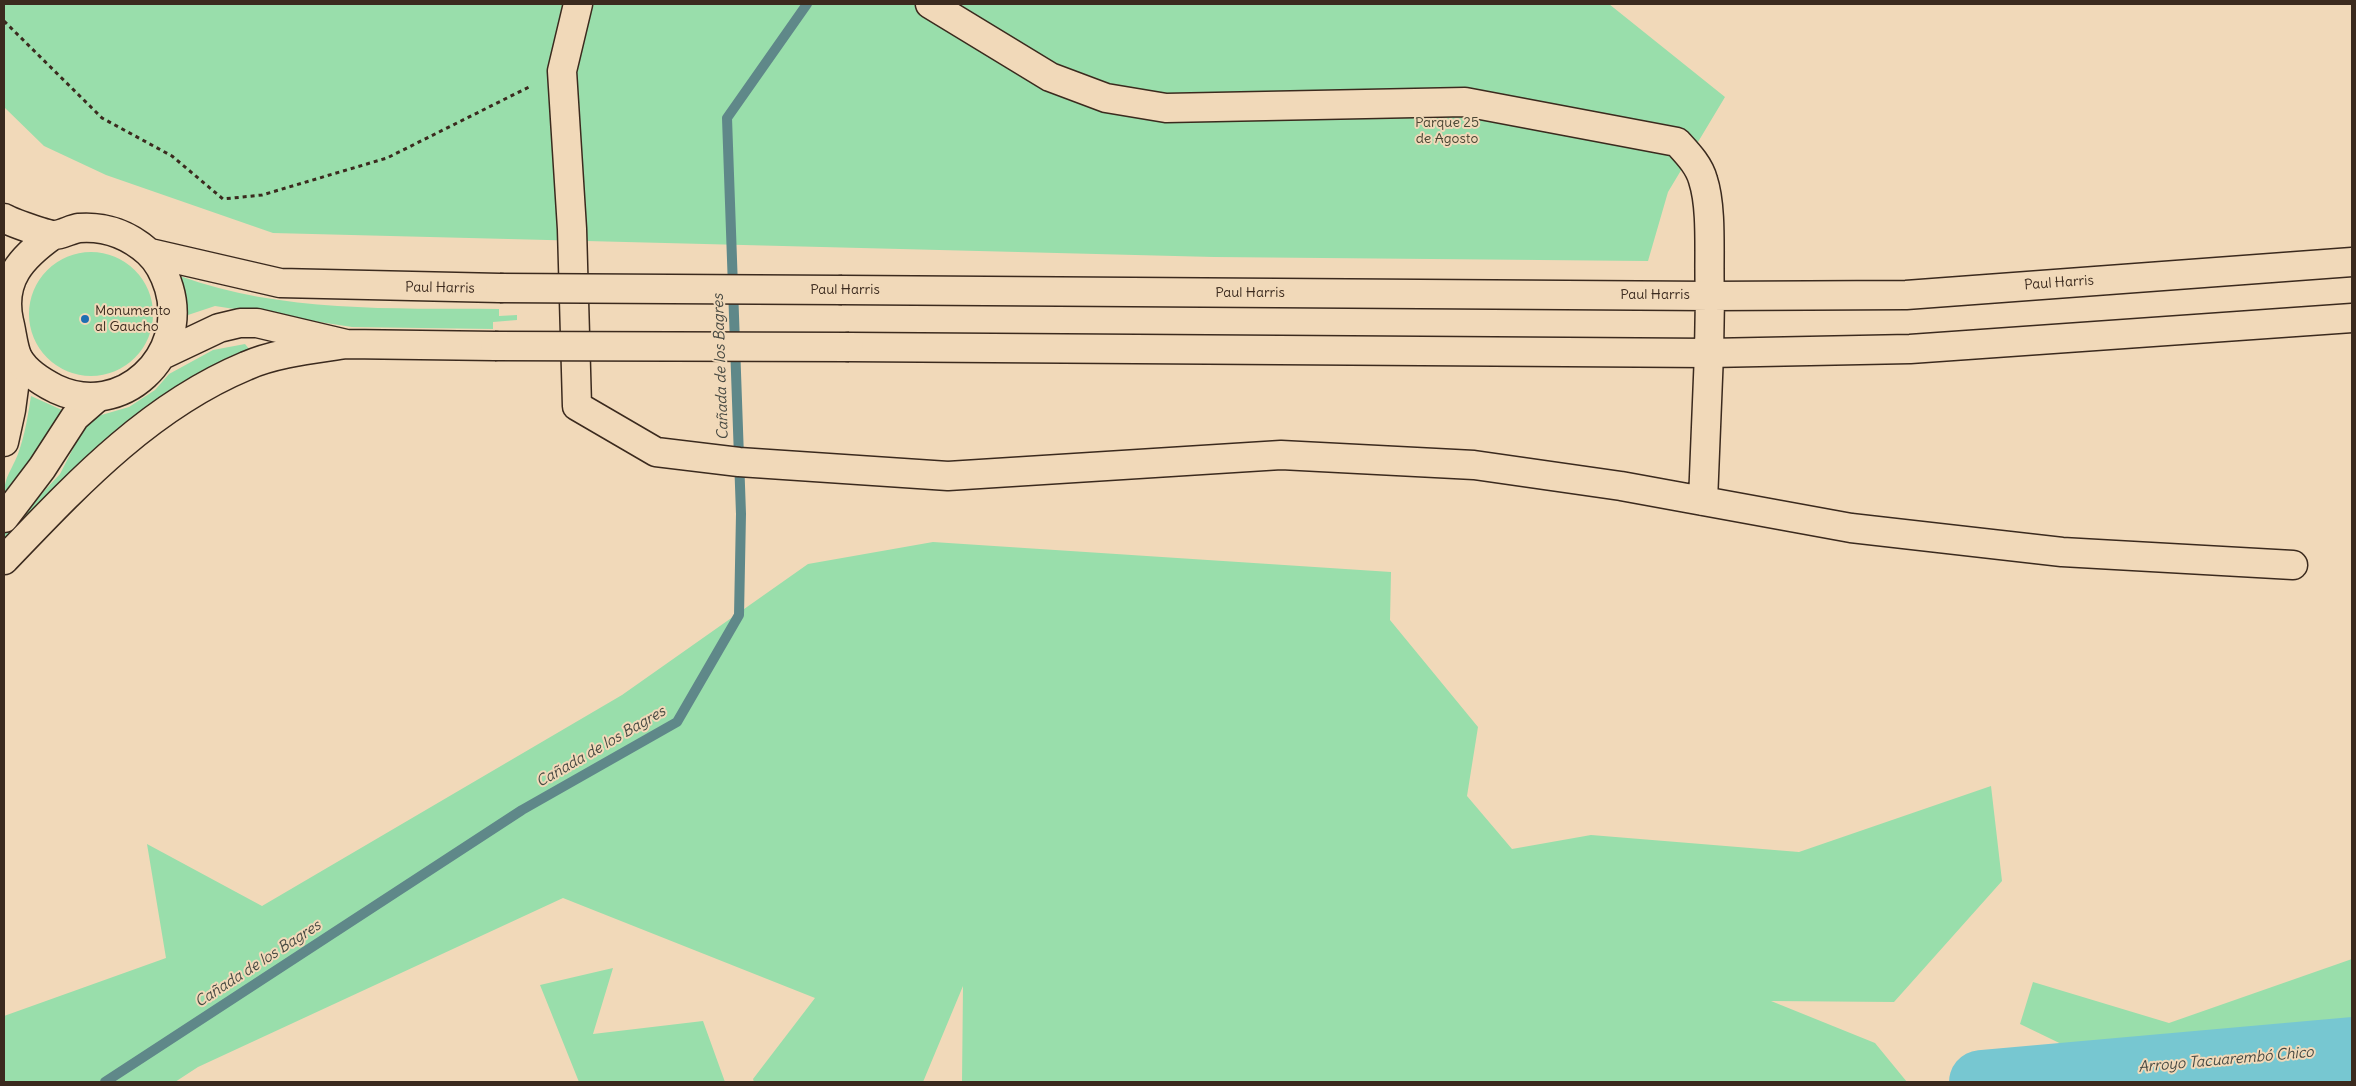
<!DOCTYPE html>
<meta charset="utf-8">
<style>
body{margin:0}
#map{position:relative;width:2356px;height:1086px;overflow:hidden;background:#f1d9b9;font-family:Delius,sans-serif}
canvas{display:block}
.frame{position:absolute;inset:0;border:5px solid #3b2a1e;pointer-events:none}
</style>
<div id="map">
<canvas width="2356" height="1086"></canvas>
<div class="frame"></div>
</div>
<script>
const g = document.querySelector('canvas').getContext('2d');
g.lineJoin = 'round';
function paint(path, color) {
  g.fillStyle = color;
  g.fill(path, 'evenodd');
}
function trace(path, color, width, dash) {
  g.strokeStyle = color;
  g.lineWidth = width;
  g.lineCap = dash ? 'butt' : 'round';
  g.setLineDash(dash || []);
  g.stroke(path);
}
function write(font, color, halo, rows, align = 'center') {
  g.font = font + ' Delius,sans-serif';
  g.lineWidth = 4;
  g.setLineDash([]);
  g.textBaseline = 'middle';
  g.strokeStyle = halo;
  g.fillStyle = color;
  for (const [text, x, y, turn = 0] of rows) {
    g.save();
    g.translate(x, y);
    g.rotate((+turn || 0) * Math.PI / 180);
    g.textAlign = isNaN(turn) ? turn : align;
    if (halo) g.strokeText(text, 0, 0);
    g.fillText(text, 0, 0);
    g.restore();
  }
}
paint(new Path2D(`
 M4,4H1609L1725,97L1668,192L1648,261L1214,257L273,233L106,175L44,146L4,107Z
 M29 314a62 62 0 1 1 124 0a62 62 0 1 1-124 0Z
 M180,276C282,313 392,308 499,309V316L517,315V320L493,322V329L352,327L215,306L188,315Z
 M245,344L250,350L4,545V534L60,474L84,427L98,416L129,407L155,390L169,374L213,350Z
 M31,396L62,410L33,462L4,499C4,476 10,474 18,454C25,435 28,415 31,396Z
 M933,542L1391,572L1390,620L1478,727L1467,796L1512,849L1591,835L1799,852L1991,786L2002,881L1894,1002L1771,1001L1875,1043L1907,1082H962L963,986L923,1082H754L753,1079L815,998L563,898L198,1067L175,1082H4V1016L166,958L147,844L262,906L622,695L808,564Z
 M2352,959V1032L2140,1082H2092L2078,1052L2020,1024L2033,982L2169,1023Z
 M613,968L593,1034L703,1021L725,1082H579L540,985Z`), '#99deab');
trace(new Path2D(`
 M105,1082L522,810L677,722L739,615L741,514L727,118L807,4`), '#5f8889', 10);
trace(new Path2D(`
 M1981,1082L2352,1049`), '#77c7d1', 64);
const minor = new Path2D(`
 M578,4L562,71L572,229L577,406L656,452L739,462L948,476L1281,455L1474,465L1621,486L1851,528L2062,552L2293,565
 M930,4L1050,77L1106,98L1166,108L1465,102L1677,142C1687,153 1699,165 1703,180C1713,210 1708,263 1710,296
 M4,442L11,410L18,358
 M1703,501L1709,353
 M4,518L42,468L75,417L98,397`);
const major = new Path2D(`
 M4,218C10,222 47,235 54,235C62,235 71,229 79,228C105,226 129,235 148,252C158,261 165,275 169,288C189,355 122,420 56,389C42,382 26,372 18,358C13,348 12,332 9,321C0,280 22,257 53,235
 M150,253L280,283L500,288
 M842,290L1710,296L1906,295L2352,262
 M849,347L1709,353L1910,349L2352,318
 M1709,353L1710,296
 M162,355L219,328L240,323H257L346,344L495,346
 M4,560C76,485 148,407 246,366C275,353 314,349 346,344`);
trace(minor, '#3b2a1e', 31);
trace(major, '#3b2a1e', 31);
trace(new Path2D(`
 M4,21L102,118L172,156L223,199L262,195L387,158L531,86`), '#3b2a1e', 3, [4, 4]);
trace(minor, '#f1d9b9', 28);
trace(major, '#f1d9b9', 28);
const majorBridge = new Path2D(`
 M500,288L842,290
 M495,346L849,347`);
trace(majorBridge, '#3b2a1e', 31, []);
trace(majorBridge, '#f1d9b9', 28);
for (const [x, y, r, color] of [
 [85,319,5,"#1f6fb2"]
]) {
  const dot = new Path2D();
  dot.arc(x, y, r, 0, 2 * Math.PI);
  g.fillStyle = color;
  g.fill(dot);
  trace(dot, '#f1d9b9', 2);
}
write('14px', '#494533', '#f1d9b9', [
 ["Parque 25",1447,123],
 ["de Agosto",1447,139]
]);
write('14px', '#3b2a1e', '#f1d9b9', [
 ["Paul Harris",2059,283,-4],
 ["Paul Harris",440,288,1],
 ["Paul Harris",845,290],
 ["Paul Harris",1250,293],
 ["Paul Harris",1655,295]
]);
write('14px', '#3b2a1e', '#f1d9b9', [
 ["Monumento",95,311],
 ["al Gaucho",95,327]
], 'left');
write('italic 15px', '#474942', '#f1d9b9', [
 ["Cañada de los Bagres",721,367,-92],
 ["Cañada de los Bagres",601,747,-30],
 ["Cañada de los Bagres",258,964,-33],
 ["Arroyo Tacuarembó Chico",2226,1060,-5]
]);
</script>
